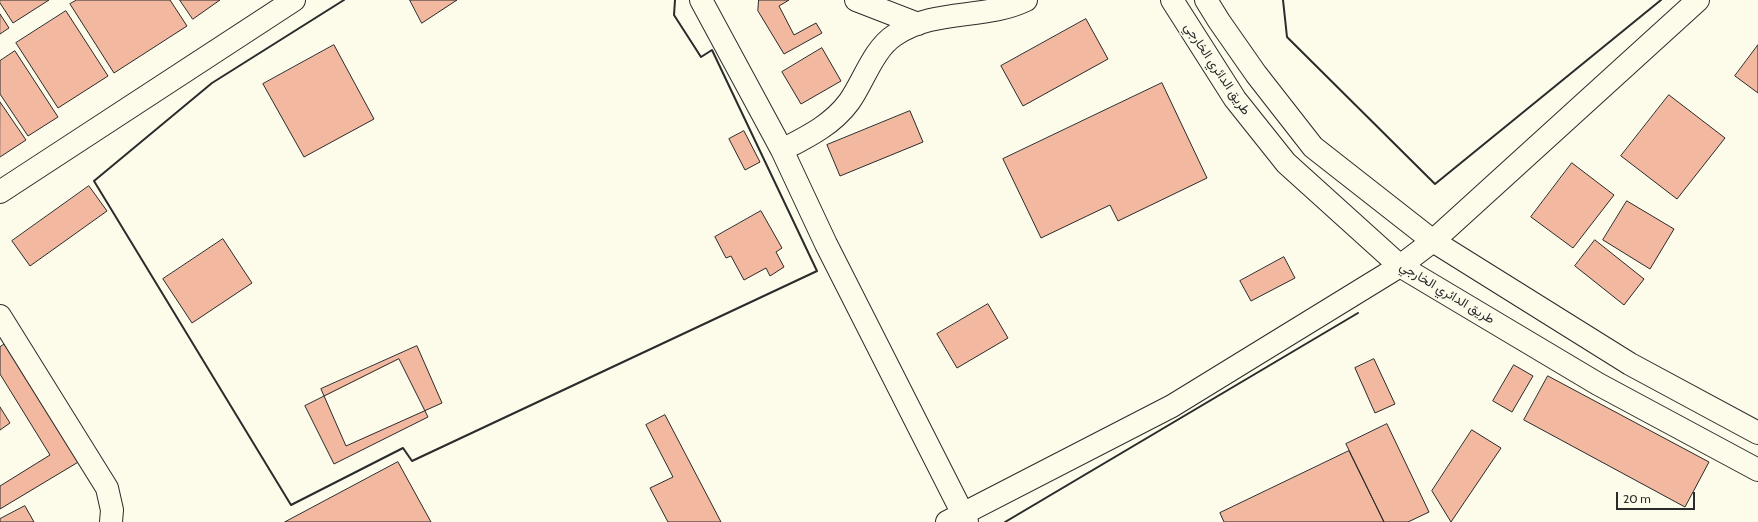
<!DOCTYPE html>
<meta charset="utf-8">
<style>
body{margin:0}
#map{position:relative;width:1758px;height:522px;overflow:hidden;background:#fdfbea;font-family:Cabin,sans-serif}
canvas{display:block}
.scale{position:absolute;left:1616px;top:492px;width:79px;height:18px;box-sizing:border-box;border:2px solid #2b2b2b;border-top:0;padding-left:5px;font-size:12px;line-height:14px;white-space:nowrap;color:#2b2b2b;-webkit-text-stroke:3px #fdfbea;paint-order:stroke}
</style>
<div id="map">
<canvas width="1758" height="522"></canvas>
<div class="scale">20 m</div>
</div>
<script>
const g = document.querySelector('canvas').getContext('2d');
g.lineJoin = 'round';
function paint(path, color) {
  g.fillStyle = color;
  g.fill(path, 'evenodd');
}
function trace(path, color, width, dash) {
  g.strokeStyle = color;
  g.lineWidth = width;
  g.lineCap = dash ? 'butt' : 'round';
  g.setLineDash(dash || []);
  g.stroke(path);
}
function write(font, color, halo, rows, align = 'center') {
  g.font = font + ' Cabin,Vazirmatn,sans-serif';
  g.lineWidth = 3;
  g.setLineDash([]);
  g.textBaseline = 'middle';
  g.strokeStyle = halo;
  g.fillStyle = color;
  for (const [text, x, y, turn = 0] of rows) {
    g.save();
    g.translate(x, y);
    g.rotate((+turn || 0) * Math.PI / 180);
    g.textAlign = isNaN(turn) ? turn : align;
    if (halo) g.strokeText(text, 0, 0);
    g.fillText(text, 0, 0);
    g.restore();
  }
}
const building = new Path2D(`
 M0,0H49L13,23L0,3Z
 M77,0H170L187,26L114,73L70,4Z
 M180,0H220L193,19Z
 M410,0H457L422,23Z
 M759,0H789L779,6L794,35L816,23L822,33L784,54L758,11Z
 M66,11L108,76L58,108L16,43Z
 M0,14L9,28L0,34Z
 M1086,19L1108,59L1023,106L1001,66Z
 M334,45L374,119L304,157L263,84Z
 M1758,45V93L1735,76Z
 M822,48L841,81L801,104L782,72Z
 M15,51L58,117L28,136L0,94V61Z
 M1162,83L1207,178L1118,221L1110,205L1041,238L1003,159Z
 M1669,95L1725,138L1677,199L1621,156Z
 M0,102L26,140L0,157Z
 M910,111L923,142L840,176L827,145Z
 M744,131L760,162L745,170L729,139Z
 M1572,163L1614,195L1573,248L1531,217Z
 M89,186L107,211L30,266L12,241Z
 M1627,201L1674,229L1650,269L1603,240Z
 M761,211L782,248L776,252L784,267L770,276L766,268L744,280L731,256L726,258L715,237Z
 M223,239L252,283L192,323L163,279Z
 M1595,240L1644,279L1624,305L1575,266Z
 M1284,257L1295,278L1251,301L1240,281Z
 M988,304L1008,338L957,368L937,334Z
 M7,343L80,461L0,509V486L50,455L0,374V347Z
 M417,346L442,403L346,446L321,389Z
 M399,359L428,417L334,464L305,406Z
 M1374,359L1395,404L1375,413L1355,368Z
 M1514,365L1533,376L1512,412L1493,401Z
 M1548,376L1709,462L1685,507L1524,420Z
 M0,407L10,423L0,430Z
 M665,415L721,522H668L650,488L673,477L646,425Z
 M1387,424L1429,512L1408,522H1384L1346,444Z
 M1472,430L1501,448L1451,522L1432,491Z
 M1349,451L1384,522H1224L1220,513Z
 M398,462L431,522H285Z
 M25,506L34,522H0V519Z`);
paint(building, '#f2b8a0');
trace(building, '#2b2b2b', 1);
const minor = new Path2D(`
 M701,0L782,150L826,244L967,522
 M856,0L918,24
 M782,150C807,137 832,125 849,102C863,83 873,49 895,35C934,8 985,20 1026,0
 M0,192L294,0
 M0,316L107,488L112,510L111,522
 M947,522L1172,406L1400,266L1433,241L1698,0`);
const major = new Path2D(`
 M1172,0L1235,99L1286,163L1400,266L1598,384L1758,470
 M1206,0L1219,21L1256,74L1313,147L1433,241L1630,364L1758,433`);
trace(minor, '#2b2b2b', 24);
trace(major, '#2b2b2b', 24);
trace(minor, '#fdfbea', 22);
trace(major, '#fdfbea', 22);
trace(new Path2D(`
 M344,0L212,83L94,181L291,505L403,448L412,461L817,271L712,50L701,57L674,15L675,0
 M1283,0L1287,37L1435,184L1661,0
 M1005,522L1358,313`), '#2b2b2b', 2);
write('13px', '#2b2b2b', '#fdfbea', [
 ["طريق الدائري الخارجي",1217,69,56],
 ["طريق الدائري الخارجي",1447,293,31]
]);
</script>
